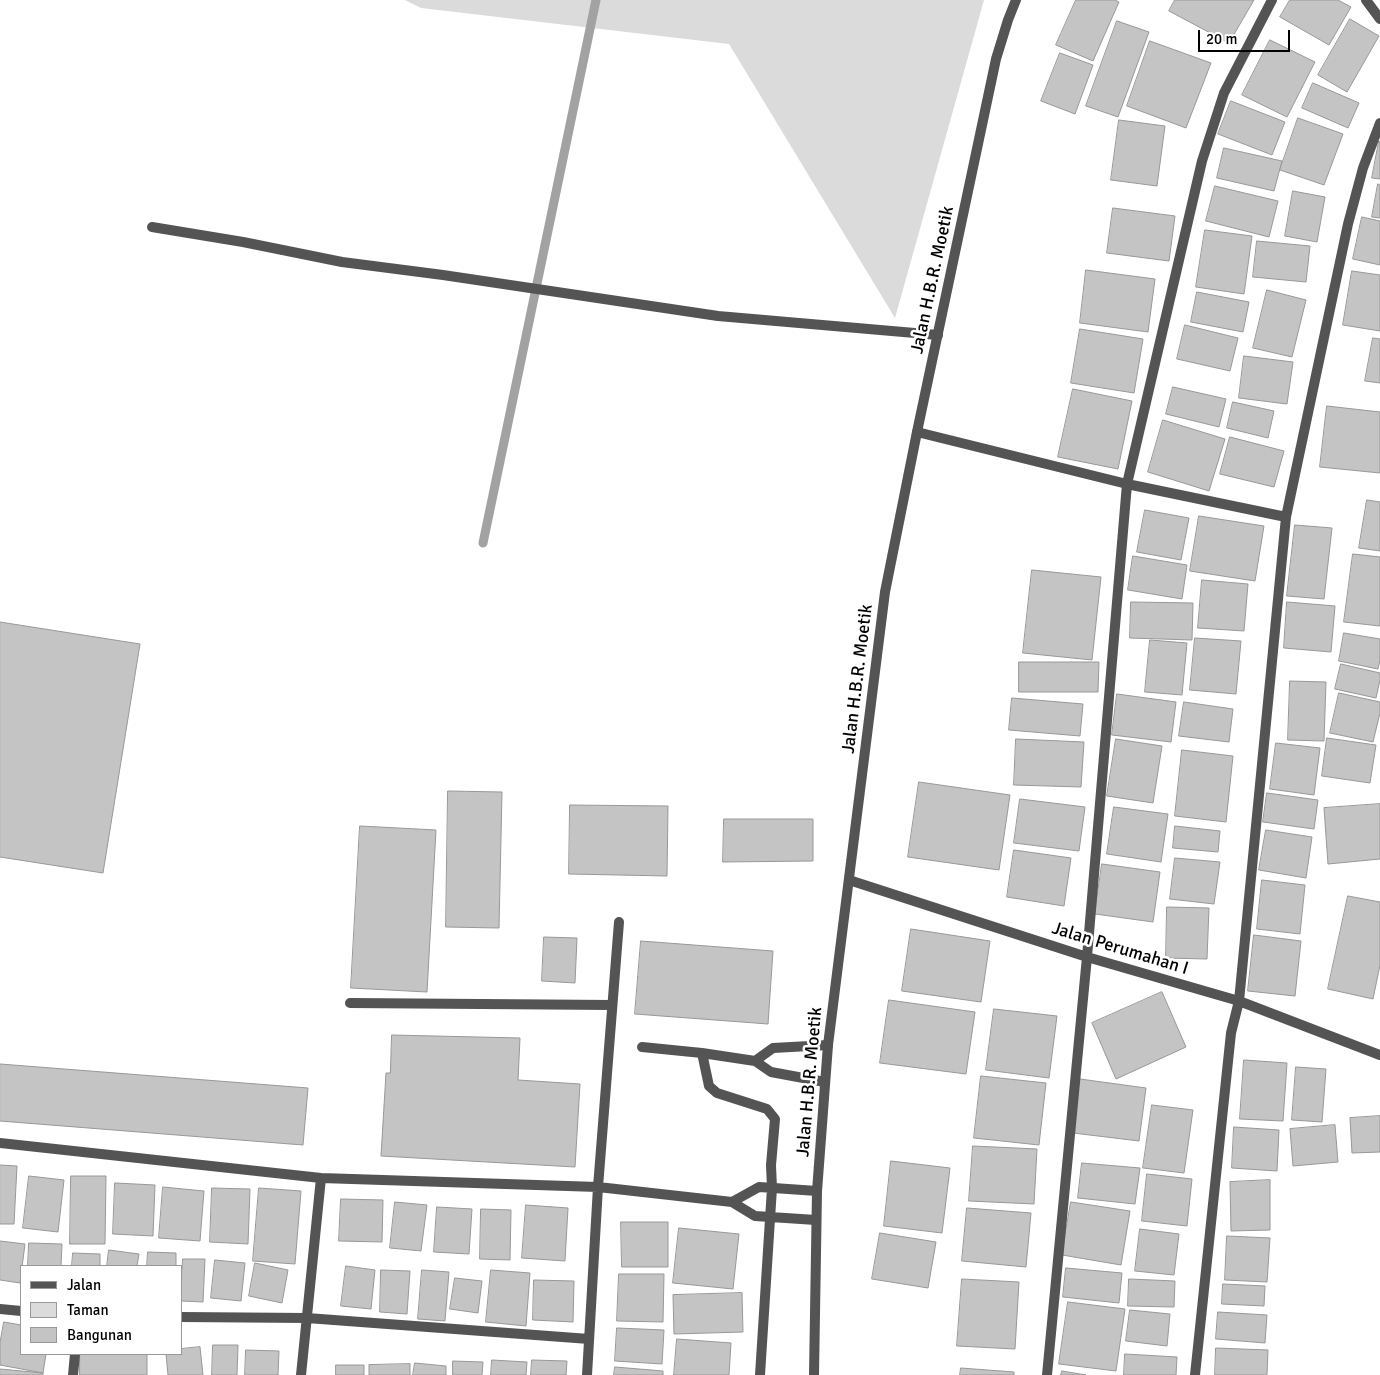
<!DOCTYPE html>
<style>
body{margin:0}
#map{position:relative;width:1380px;height:1375px;overflow:hidden;background:#fff;font-family:Signika,sans-serif}
canvas{display:block}
.legend{position:absolute;left:20px;top:1265px;width:162px;height:90px;box-sizing:border-box;background:#fff;border:1px solid #999;margin:0;padding:6px 9px;list-style:none;font-size:15px;color:#000}
.legend li{display:flex;align-items:center;gap:10px;height:25px}
.legend b{width:25px;border:1px solid #999}
.scale{position:absolute;left:1198px;top:30px;width:92px;height:22px;box-sizing:border-box;border:2px solid #000;border-top:0;padding-left:6px;font-size:15px;line-height:18px;white-space:nowrap;color:#000;-webkit-text-stroke:4px #fff;paint-order:stroke}
</style>
<div id="map">
<canvas width="1380" height="1375"></canvas>
<ul class="legend">
<li><b style="height:6px;background:#545454"></b>Jalan</li>
<li><b style="height:14px;background:#dbdbdb"></b>Taman</li>
<li><b style="height:14px;background:#c4c4c4"></b>Bangunan</li>
</ul>
<div class="scale">20 m</div>
</div>
<script>
const g = document.querySelector('canvas').getContext('2d');
g.lineJoin = 'round';
function paint(path, color) {
  g.fillStyle = color;
  g.fill(path, 'evenodd');
}
function trace(path, color, width, dash) {
  g.strokeStyle = color;
  g.lineWidth = width;
  g.lineCap = dash ? 'butt' : 'round';
  g.setLineDash(dash || []);
  g.stroke(path);
}
function write(font, color, halo, rows, align = 'center') {
  g.font = font + ' Signika,sans-serif';
  g.lineWidth = 5;
  g.setLineDash([]);
  g.textBaseline = 'middle';
  g.strokeStyle = halo;
  g.fillStyle = color;
  for (const [text, x, y, turn = 0] of rows) {
    g.save();
    g.translate(x, y);
    g.rotate((+turn || 0) * Math.PI / 180);
    g.textAlign = isNaN(turn) ? turn : align;
    if (halo) g.strokeText(text, 0, 0);
    g.fillText(text, 0, 0);
    g.restore();
  }
}
paint(new Path2D(`
 M405,0H984L895,318L729,44L421,8Z`), '#dbdbdb');
trace(new Path2D(`
 M483,543L596,0`), '#a2a2a2', 9);
const building = new Path2D(`
 M1076,0H1115L1119,2L1093,61L1056,45Z
 M1175,0H1254L1229,43L1169,11Z
 M1290,0H1338L1351,7L1329,45L1280,17Z
 M1350,19L1379,36L1347,92L1318,75Z
 M1117,21L1149,32L1118,117L1086,106Z
 M1270,40L1315,62L1287,117L1242,95Z
 M1150,41L1211,63L1186,128L1127,106Z
 M1060,53L1093,65L1075,114L1041,101Z
 M1313,83L1359,103L1348,128L1302,108Z
 M1231,101L1285,122L1272,155L1218,134Z
 M1298,118L1343,134L1324,185L1280,170Z
 M1119,120L1165,126L1157,186L1111,180Z
 M1379,141L1380,142V179L1372,178Z
 M1224,148L1282,161L1274,191L1217,178Z
 M1378,184L1380,185V218L1372,217Z
 M1215,186L1278,201L1269,237L1206,221Z
 M1293,191L1325,197L1317,242L1285,236Z
 M1113,208L1175,216L1169,261L1107,253Z
 M1362,217L1380,221V265L1353,259Z
 M1205,230L1252,236L1244,294L1196,287Z
 M1257,241L1310,246L1306,282L1253,277Z
 M1086,270L1155,279L1148,332L1080,323Z
 M1352,271L1380,275V331L1343,325Z
 M1267,290L1306,300L1292,357L1253,348Z
 M1197,292L1249,302L1243,332L1191,322Z
 M1185,325L1238,338L1230,371L1177,359Z
 M1080,329L1143,339L1134,393L1071,383Z
 M1373,338L1380,339V383L1365,381Z
 M1244,356L1293,362L1287,404L1239,398Z
 M1173,387L1226,399L1219,427L1166,414Z
 M1073,389L1132,401L1118,469L1058,457Z
 M1233,402L1274,411L1268,438L1227,428Z
 M1327,406L1380,412V473L1320,467Z
 M1163,420L1225,439L1209,491L1148,472Z
 M1230,437L1284,451L1274,487L1220,474Z
 M1367,500L1380,502V551L1359,548Z
 M1145,510L1189,518L1181,560L1137,552Z
 M1199,516L1264,526L1255,581L1190,571Z
 M1295,525L1332,528L1324,599L1287,596Z
 M1353,554L1380,557V626L1344,622Z
 M1133,556L1187,565L1182,599L1128,590Z
 M1032,570L1101,577L1092,660L1023,653Z
 M1202,580L1248,584L1244,631L1198,628Z
 M1131,602L1193,603L1192,640L1130,638Z
 M1287,602L1335,606L1331,652L1284,648Z
 M0,622L140,644L103,873L0,857Z
 M1344,633L1380,639V660L1378,669L1339,661Z
 M1195,638L1241,641L1236,694L1190,690Z
 M1150,640L1187,643L1182,695L1145,692Z
 M1019,662H1099L1098,692H1019Z
 M1341,664L1380,673V680L1376,698L1335,689Z
 M1290,681L1326,682L1324,741L1288,740Z
 M1339,693L1380,702V713L1373,742L1330,733Z
 M1117,694L1176,702L1171,742L1112,735Z
 M1012,698L1083,704L1080,736L1009,730Z
 M1184,702L1233,709L1229,742L1179,736Z
 M1327,738L1376,745L1370,783L1322,776Z
 M1016,739L1084,742L1081,787L1014,785Z
 M1116,739L1162,746L1153,803L1107,796Z
 M1276,743L1320,748L1314,795L1270,789Z
 M1182,750L1233,756L1226,822L1175,816Z
 M919,782L1010,795L999,870L908,857Z
 M448,791L502,792L499,928L446,927Z
 M1267,793L1318,800L1314,829L1263,822Z
 M1020,799L1085,807L1079,851L1014,843Z
 M1380,804V859L1328,864L1324,808Z
 M570,805L668,806L667,876L569,874Z
 M1114,807L1168,814L1161,862L1107,854Z
 M724,819H813V861L723,862Z
 M360,826L436,830L427,992L351,988Z
 M1175,826L1220,831L1218,852L1173,848Z
 M1266,830L1312,837L1306,878L1259,870Z
 M1014,850L1071,858L1064,906L1007,897Z
 M1175,858L1220,862L1214,904L1170,899Z
 M1102,864L1160,872L1153,922L1095,914Z
 M1262,880L1305,885L1300,934L1257,929Z
 M1348,896L1380,902V965L1373,999L1328,989Z
 M1167,907L1209,908L1207,959L1166,958Z
 M911,929L990,941L981,1002L902,991Z
 M1254,935L1301,941L1295,996L1248,991Z
 M544,937L577,938L575,983L542,981Z
 M641,941L773,951L768,1024L635,1014Z
 M1162,992L1186,1047L1116,1079L1092,1023Z
 M889,1000L975,1012L966,1074L880,1063Z
 M994,1009L1057,1016L1049,1078L986,1070Z
 M392,1035L520,1038L518,1080L580,1084L575,1167L381,1156L386,1073H390Z
 M1244,1060L1287,1063L1283,1121L1240,1119Z
 M0,1064L308,1088L303,1145L0,1121Z
 M1296,1067L1326,1069L1322,1122L1292,1120Z
 M981,1076L1046,1083L1039,1145L974,1138Z
 M1080,1079L1146,1088L1139,1141L1073,1133Z
 M1152,1105L1193,1110L1184,1173L1143,1168Z
 M1380,1116V1152L1352,1153L1350,1118Z
 M1335,1125L1338,1162L1293,1166L1290,1129Z
 M1234,1127L1279,1130L1277,1171L1232,1168Z
 M973,1146L1037,1149L1034,1204L969,1201Z
 M891,1161L950,1168L942,1233L884,1226Z
 M1082,1163L1140,1168L1135,1204L1078,1198Z
 M0,1165L17,1166L14,1224H0Z
 M1147,1174L1192,1179L1187,1226L1142,1221Z
 M29,1176L64,1180L58,1232L23,1228Z
 M71,1176H106L105,1244H70Z
 M1270,1180V1230L1231,1231L1230,1182Z
 M115,1183L155,1185L153,1236L113,1234Z
 M163,1187L204,1191L200,1241L159,1238Z
 M212,1188L250,1189L248,1244L210,1242Z
 M259,1188L301,1191L295,1264L253,1261Z
 M341,1199L383,1200L382,1242L339,1241Z
 M395,1202L427,1205L421,1251L390,1248Z
 M1071,1202L1130,1211L1121,1265L1062,1255Z
 M526,1205L568,1208L565,1261L522,1258Z
 M437,1207L472,1209L469,1254L434,1252Z
 M967,1208L1031,1213L1026,1267L962,1261Z
 M481,1209L511,1210L510,1260L480,1259Z
 M621,1222H668V1267H622Z
 M679,1228L739,1234L733,1289L673,1283Z
 M1140,1229L1179,1234L1174,1275L1135,1271Z
 M880,1233L936,1242L928,1288L872,1279Z
 M1227,1236L1270,1238L1267,1282L1225,1280Z
 M0,1241L25,1244L20,1283L0,1280Z
 M29,1243L62,1244L61,1266H28Z
 M109,1250L139,1254L137,1266H107Z
 M148,1252L176,1253V1266H147Z
 M73,1253L100,1254V1266H72Z
 M183,1259H205L203,1302L181,1301Z
 M215,1260L245,1263L241,1301L211,1298Z
 M255,1263L288,1270L282,1303L249,1296Z
 M346,1266L375,1270L371,1309L341,1306Z
 M1066,1268L1122,1273L1119,1303L1063,1297Z
 M381,1270L410,1271L407,1314L380,1312Z
 M422,1270L449,1272L445,1321L418,1319Z
 M491,1270L530,1273L526,1326L486,1322Z
 M619,1274H664L663,1322L617,1321Z
 M455,1278L482,1281L478,1313L450,1309Z
 M962,1279L1019,1282L1015,1349L957,1346Z
 M1129,1279L1175,1281L1174,1307L1128,1306Z
 M534,1280L574,1281L573,1322L533,1320Z
 M1223,1284L1265,1286L1264,1306L1222,1304Z
 M742,1293L743,1332L674,1334L673,1295Z
 M1068,1302L1125,1309L1116,1371L1059,1364Z
 M1130,1310L1170,1314L1167,1346L1126,1341Z
 M1218,1312L1267,1315L1265,1343L1216,1339Z
 M4,1322L21,1325V1354H46L43,1373L0,1365V1343Z
 M617,1328L664,1330L662,1364L615,1361Z
 M677,1339L731,1343L729,1375H674Z
 M213,1345H238L237,1375H212Z
 M200,1347L203,1375H168L166,1354H181V1349Z
 M1216,1348L1268,1350L1267,1375H1215Z
 M246,1350L279,1351L278,1375H245Z
 M80,1354H147V1375H80Z
 M1125,1354L1177,1357L1176,1375H1124Z
 M492,1360L527,1362L526,1375H491Z
 M532,1360L567,1361L566,1375H531Z
 M453,1361L483,1362L482,1375H453Z
 M415,1363L446,1366V1375H413Z
 M410,1364V1375H369V1365Z
 M336,1365H364V1375H336Z
 M615,1367L663,1371V1375H614Z
 M961,1368L1014,1372V1375H960Z
 M0,1369L43,1373V1375H0Z
 M1062,1371L1086,1375H1061Z`);
paint(building, '#c4c4c4');
trace(building, '#989898', 1);
trace(new Path2D(`
 M152,227L243,242L342,262L443,275L718,316L938,335
 M642,1047L702,1053L755,1061L771,1072L825,1082
 M702,1053L709,1086L717,1093L767,1109L775,1119L771,1165L772,1188
 M755,1061L773,1048L828,1045`), '#545454', 10);
trace(new Path2D(`
 M1366,0L1380,19
 M917,432L1127,484L1286,517
 M849,880L1087,957L1239,1001L1380,1055
 M350,1003L612,1005
 M0,1143L321,1178L598,1187L732,1202L755,1216L816,1220
 M732,1202L759,1187L817,1191
 M0,1309L21,1311
 M181,1317L307,1318L589,1339
 M73,1375L75,1354
 M301,1375L321,1178
 M587,1375L598,1187L619,922
 M760,1375L772,1188
 M1047,1375L1087,957L1127,484L1202,161L1224,93L1272,0
 M1195,1375L1231,1033L1239,1001L1286,517L1348,224L1363,168L1380,123`), '#545454', 10);
trace(new Path2D(`
 M814,1375L817,1191L828,1045L885,592L917,432L996,59L1008,20L1016,0`), '#545454', 10);
write('18px', '#000', '#fff', [
 ["Jalan H.B.R. Moetik",933,280,-78],
 ["Jalan H.B.R. Moetik",858,679,-83],
 ["Jalan Perumahan I",1120,949,17],
 ["Jalan H.B.R. Moetik",810,1082,-85]
]);
</script>
